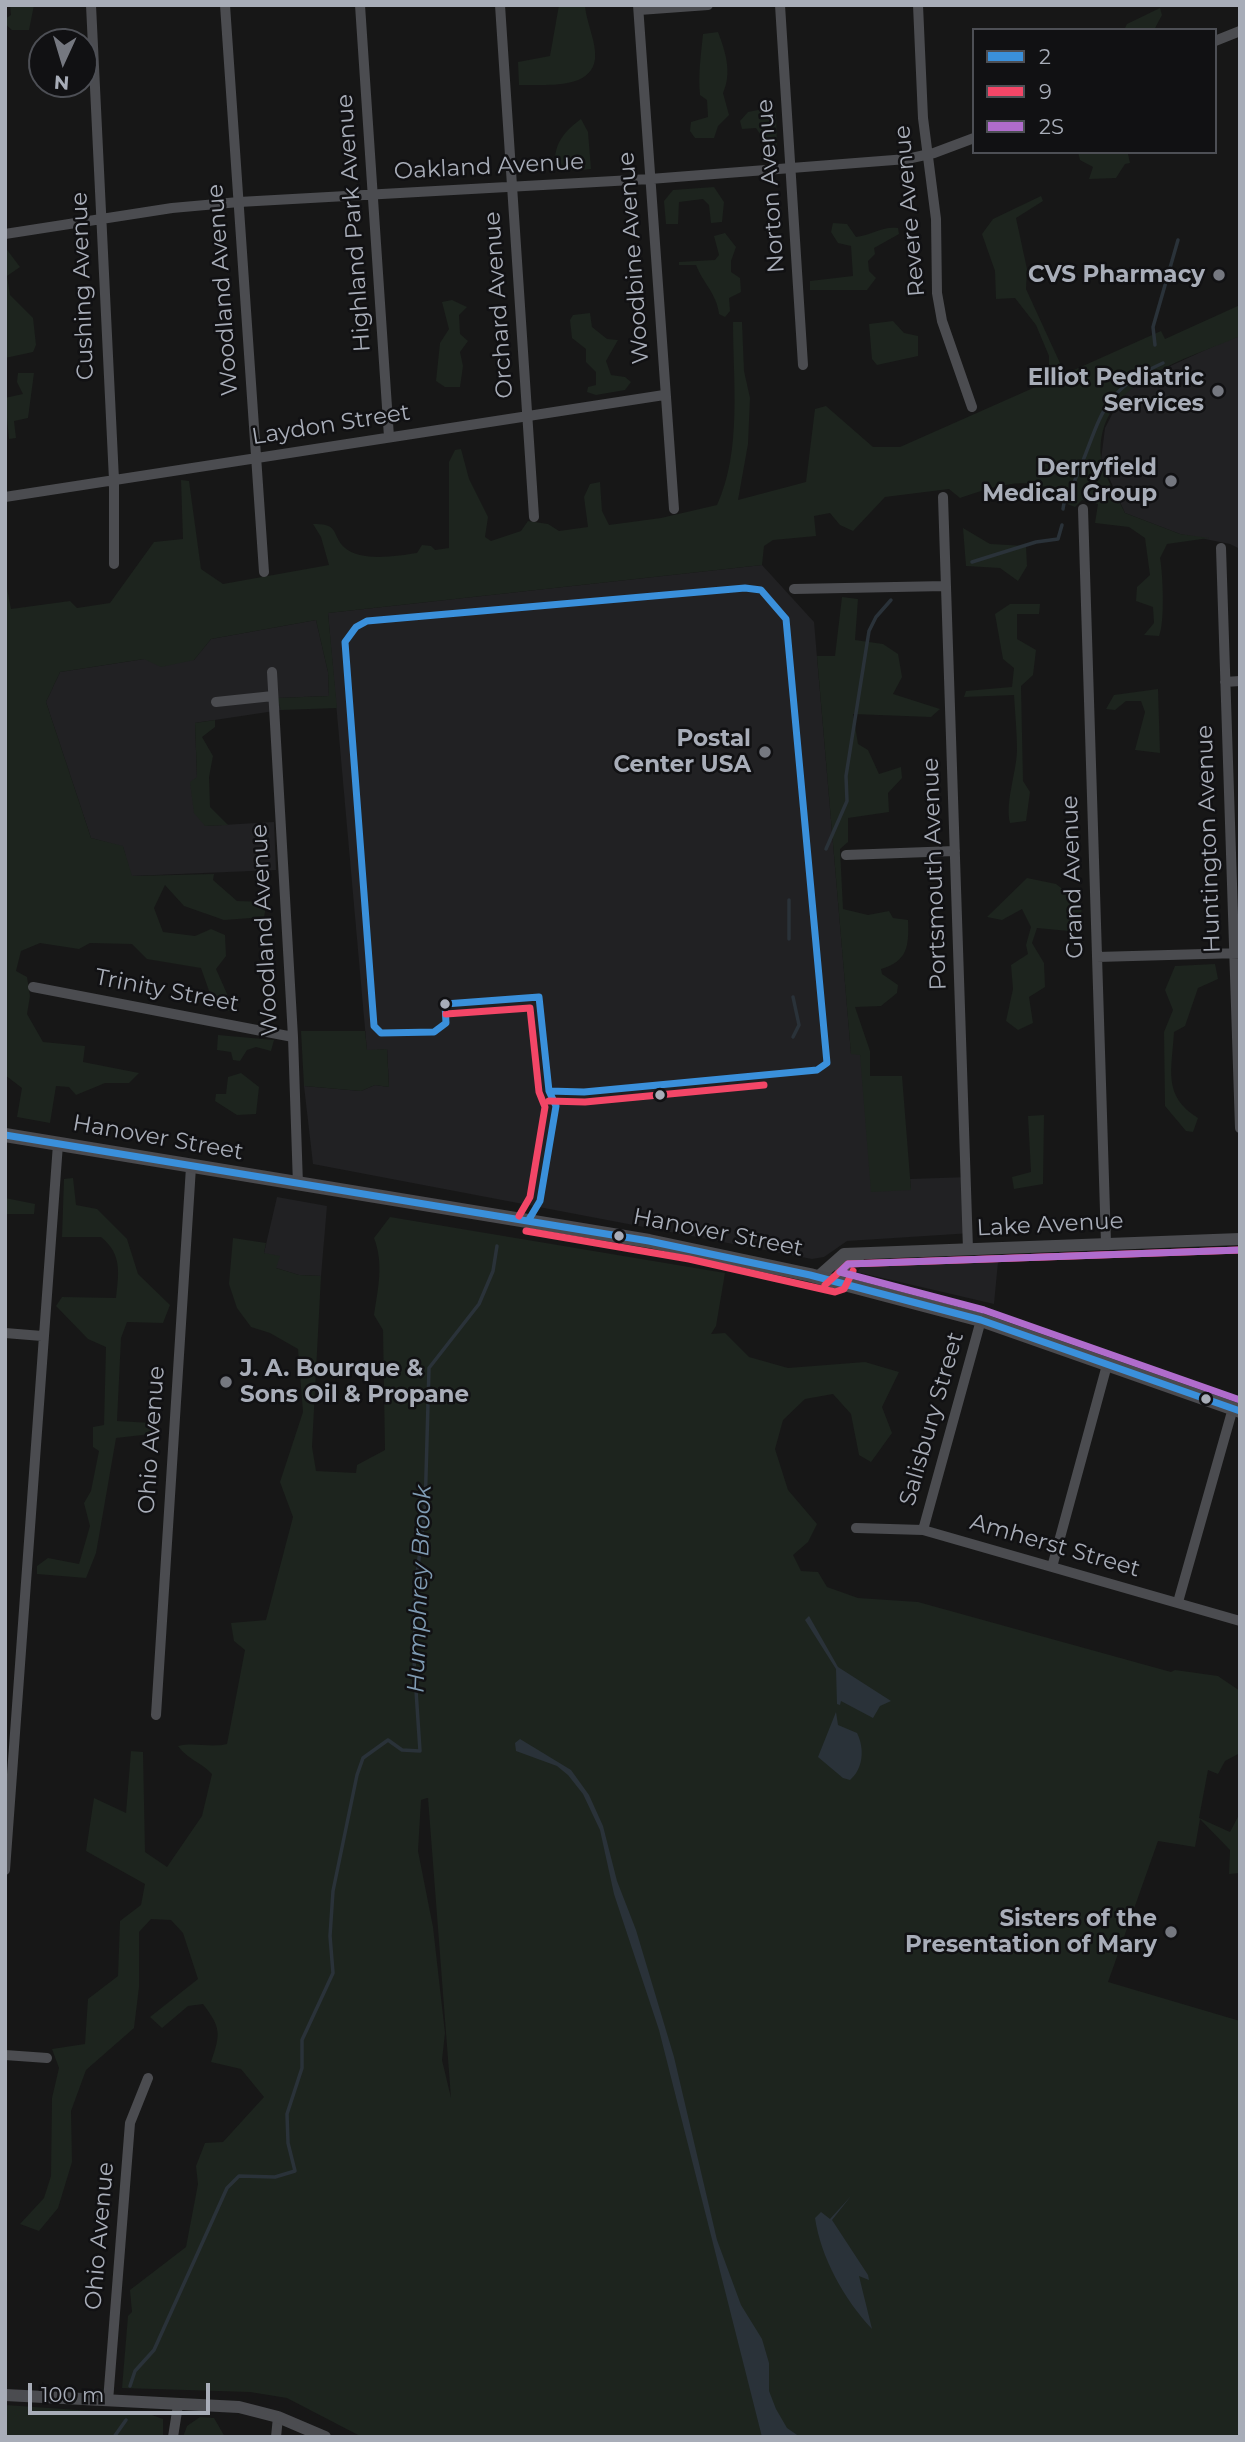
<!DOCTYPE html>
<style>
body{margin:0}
#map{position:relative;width:1245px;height:2442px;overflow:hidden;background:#171717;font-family:Montserrat,sans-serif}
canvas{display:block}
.frame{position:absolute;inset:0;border:7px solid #a8adb8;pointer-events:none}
.legend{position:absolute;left:972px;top:28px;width:245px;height:126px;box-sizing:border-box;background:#111113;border:2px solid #4d4f55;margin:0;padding:9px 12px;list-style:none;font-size:21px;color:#a8adb8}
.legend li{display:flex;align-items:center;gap:14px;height:35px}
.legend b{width:35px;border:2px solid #4d4f55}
.north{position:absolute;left:28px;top:28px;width:70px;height:70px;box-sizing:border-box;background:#111113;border:2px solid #4d4f55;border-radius:50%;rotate:184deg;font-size:19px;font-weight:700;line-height:28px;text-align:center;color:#a8adb8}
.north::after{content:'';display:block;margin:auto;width:24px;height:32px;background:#757880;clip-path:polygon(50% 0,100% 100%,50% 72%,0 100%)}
.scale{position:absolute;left:28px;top:2383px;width:182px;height:32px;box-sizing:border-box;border:4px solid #a8adb8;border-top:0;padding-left:9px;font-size:21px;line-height:24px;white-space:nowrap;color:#a8adb8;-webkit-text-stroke:5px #111113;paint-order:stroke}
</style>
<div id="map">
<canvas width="1245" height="2442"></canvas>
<div class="frame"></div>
<ul class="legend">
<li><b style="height:9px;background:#3a90db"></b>2</li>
<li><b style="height:9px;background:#f34667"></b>9</li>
<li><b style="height:9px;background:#b06ccc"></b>2S</li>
</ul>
<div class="north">N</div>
<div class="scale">100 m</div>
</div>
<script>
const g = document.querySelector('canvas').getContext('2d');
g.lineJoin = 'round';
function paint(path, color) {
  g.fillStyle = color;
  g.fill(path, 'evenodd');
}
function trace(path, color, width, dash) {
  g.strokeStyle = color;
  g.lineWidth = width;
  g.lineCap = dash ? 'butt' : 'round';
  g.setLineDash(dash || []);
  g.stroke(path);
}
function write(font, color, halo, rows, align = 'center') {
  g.font = font + ' Montserrat,sans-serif';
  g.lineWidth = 5;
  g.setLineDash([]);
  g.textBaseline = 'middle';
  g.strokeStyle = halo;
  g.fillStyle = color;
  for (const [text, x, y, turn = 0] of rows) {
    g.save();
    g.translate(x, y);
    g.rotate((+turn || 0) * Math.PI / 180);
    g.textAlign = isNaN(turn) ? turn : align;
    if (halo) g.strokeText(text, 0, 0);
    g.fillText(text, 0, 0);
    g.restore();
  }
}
paint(new Path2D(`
 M1240,334V549L1230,544L1180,534L1125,513L1101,460L1105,428L1121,397L1140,380Z
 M762,565L814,622L851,1053L860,1054L911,1189L910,1179L969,1177L972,1233L847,1241L824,1257L812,1259L313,1164L304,1086L361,1091L375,1085L389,1087L387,1049L367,1051L328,613Z
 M316,620L328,672L329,696L278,698L281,710L195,723L197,777L205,826L274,822L276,870L131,876L123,847L91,838L46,702L60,672L144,659L194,660L211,639Z
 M277,1197L327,1206L321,1276L299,1275L276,1268L264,1253Z
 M998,1262L994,1304L857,1272L863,1265Z`), '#212123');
paint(new Path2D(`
 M10,5H34L29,30H12L5,24V19L11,15Z
 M559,5H585C586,22 597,43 595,59C591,91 542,84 519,85L518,62L550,56Z
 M1160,8L1162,15L1154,30H1124L1127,24Z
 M718,32C726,53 732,73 723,93L729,115L718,126L714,138H695L690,131L691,122L708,117L707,100L700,95C698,73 701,55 703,34Z
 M763,109L776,113L777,147L768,146L756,128L742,129L740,121L748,112Z
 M581,119L588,132L591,169L574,171L555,161C555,142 566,130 581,119Z
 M1078,152L1128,154L1130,163L1125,164L1116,178L1089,179L1093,167L1080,160Z
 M714,187L724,202L722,222L711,223L709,205L703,199L679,202L678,224H666L664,201L673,190Z
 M1041,196L1043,201L1016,218L1027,269L1026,289L1065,374L1161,331L1165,339L1240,305V336C1186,360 1094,382 1101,458C1103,475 1118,497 1125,513L1180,534L1209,538L1167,544L1160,558C1163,574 1165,623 1159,636L1144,635L1154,623L1153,607L1136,601L1137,587L1150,575L1145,538L1129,527L1095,523L1098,504L1082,500L1075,507C1057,501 1059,493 1048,488C1020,476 987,489 960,498L949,489L885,497L853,531L840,525L830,513L814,516L816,536L773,540L764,546L762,565L328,613L337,708L281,710L277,698L329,696L328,672L316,620L211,639L194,660L161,667L144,659L60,672L46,702L91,838L123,846L132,876L214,874L213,880L237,901L267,902L264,917L224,920L184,906L165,885L154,908L163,932L195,936L211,929L225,935L226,956L216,969L235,1012L215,1008L201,968L147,959L132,944L90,943L79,949L40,943L21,951L16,971L27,977L30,996L27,1014L43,1042L85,1046L83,1062L139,1073L129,1083H105L76,1095L69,1087L56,1086L50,1123L17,1117L22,1088L5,1075V578L11,609L70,601L77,608L110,603L154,542L183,539L181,480L189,481L201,569L223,584L329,565L321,537L313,524C340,523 331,535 345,548C361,562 397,556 417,553L422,545L431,546L435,550L449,548V462L455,450L461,449L469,479L488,517L485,537L491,541L521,531L528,521L548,524L559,531L588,527L584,497L590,484L600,482L602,511L609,525L661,518L717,505C742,451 733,381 733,322H742L744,371L750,398L748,444L738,500L806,482L815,409L826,406L873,447H900L1049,381V356L1036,325L1015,298L996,299L995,271L982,234L993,219Z
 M833,223L847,224L856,237C873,235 881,226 898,228L899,234L874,248L875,254L868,261L869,271L876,278L867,290H810V281L853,276L851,246L838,243L831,232Z
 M725,233L736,247L731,261V272L740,278L741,292L729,298L730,311L725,317L719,314C717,294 703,283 696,265H679V262L715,260L719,255L714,236Z
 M5,247L20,267L7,276L10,295L33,318L36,345L33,352L5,358Z
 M452,300L467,307L459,315L460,334L468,341L460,352L463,366L460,387H445L436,381L440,343L449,329L442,302Z
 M590,313L592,327L607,339L618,340L606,361L611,375L625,377L631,382L625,390L596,395L587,392L588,387L596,385V372L586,362V349L572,338L570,320L573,315Z
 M893,321L904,333L918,336V356L877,365L872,359L869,324Z
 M18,373H34L28,418L14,421L16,438L9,439L5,398L23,394L17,382Z
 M963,528L990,544L1026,546L1027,566L1018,581L1000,568L966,566Z
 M842,597L858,599L855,640L883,644L898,654L902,677L893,694L940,709L931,717L853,714L858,744L868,750L879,774L901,767L902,778L888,793L889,812L848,818V842L840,849L843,909L868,915L889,911L893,918L908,920C909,946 908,961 881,969L882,974L898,985L897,993L881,1006L855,1007L870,1051V1076H902L911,1190L871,1192L860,1055L851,1054L817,656H835Z
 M1010,604H1040L1039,614H1017V639L1036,650L1033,675L1021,686L1023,781L1030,792L1026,821L1010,823C1005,803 1016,774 1017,751C1017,733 1015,713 1014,695L964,697L966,691L1012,687L1014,668L1003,659L995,614Z
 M1158,689L1160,753L1135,750L1145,712L1141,701H1126L1115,710L1106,709L1114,695Z
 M215,720V727L202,737L213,756L209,777L210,807L228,825L205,826L194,813L190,782L197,777L195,723Z
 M1027,878L1056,884L1082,904L1081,918L1069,931L1037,928L1032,943L1044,963L1045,987L1029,997L1033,1023L1018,1030L1006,1021L1013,989L1011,965L1028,954L1026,945L1031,927L1022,909L1002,920L987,917Z
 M1215,964L1218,979L1198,988L1185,1026L1174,1032C1172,1069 1162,1096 1198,1118L1193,1132L1186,1131L1165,1106L1164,1032L1173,1010L1165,990L1175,966Z
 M301,1031H365L367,1050L387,1049L389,1087L375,1085L361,1091L304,1086Z
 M218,1035L274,1040L271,1051L256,1047L247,1050L240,1061L233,1060L231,1052L217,1050Z
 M241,1073L259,1087L256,1114L237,1115L215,1101L216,1094H226L228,1077Z
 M1044,1115L1043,1184L1014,1189L1012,1177L1031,1172L1028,1116Z
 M73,1178L76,1205L97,1209L127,1239L138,1274L170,1305L163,1323L127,1322L121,1338L117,1421L152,1423L151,1434L116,1438L96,1553L86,1578L37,1574V1566L48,1558L79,1564L90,1526L84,1503L91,1491L99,1451L93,1447V1427L104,1425L106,1347L88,1339L56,1306L62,1297L116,1298C119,1272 122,1254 101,1237H62L64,1179Z
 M5,1198L35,1204L34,1214H5Z
 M390,1217L725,1273L716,1326L711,1334L725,1333L749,1357L788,1368L865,1362L899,1372L882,1407L892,1433L871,1462L859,1455L851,1414L833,1394L805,1399L783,1420L775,1449L788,1490L817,1524L808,1542L793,1555L801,1571L818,1572L827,1587L858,1598L918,1602L1171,1672L1175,1670L1218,1676L1240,1691V1753L1225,1761L1218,1774L1208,1770L1199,1818L1230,1832L1240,1813V1873L1229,1874L1230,1850L1200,1819L1195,1847L1158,1841L1108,1982L1240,2021V2437H362L287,2398L250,2392L122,2388L128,2316L132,2312L130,2290L186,2247L198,2184L196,2166L205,2143L223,2142L264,2097L241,2069L211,2062C221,2033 221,2028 203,2004L188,2006L162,2028L150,2017L198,1979L183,1933L171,1920L151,1919L139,1932V1987L134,2028L86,2070L71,2111L72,2162L58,2208L39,2231L20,2224L44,2198L51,2176L52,2098L59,2068L52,2049L85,2044L88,1999L118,1976L120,1921L141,1905L145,1884L86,1851L94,1798L126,1813L131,1751L143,1752L145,1852L167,1867L202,1816L212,1774C201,1762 188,1760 178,1746C195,1742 210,1748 227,1744L245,1650L234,1641L231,1623L266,1620L293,1517L280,1482L303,1412L298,1349L270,1333L251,1327L237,1308L229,1284L233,1238L266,1243L264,1253L280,1256L276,1268L299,1275L321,1276L312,1447L316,1471L356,1473L357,1465L385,1450L383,1330L374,1315C378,1288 384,1264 374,1238ZM427,1798H428L451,2098L442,2060L445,2033L433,1927L418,1851L421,1800Z
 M5,2405L152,2415L163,2419V2437H5Z
 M200,2417L214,2418L225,2437H183L187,2426Z`), '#1d241e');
paint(new Path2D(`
 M809,1616L838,1667L891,1701L880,1706L873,1718L841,1701L840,1705L837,1704L836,1669L805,1620Z
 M836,1712L838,1725L857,1733C865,1749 863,1769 850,1780L843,1778L818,1757Z
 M520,1739L571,1770L589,1795L603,1826L617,1881L636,1930L674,2057L717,2240L741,2305L762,2339L769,2363V2391L776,2409L787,2428L800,2437H762L659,2030L614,1894L600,1830L583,1794L568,1775L557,1766L516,1751L515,1743Z
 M851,2196L832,2220L868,2275L869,2280L859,2276L872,2329C844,2299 821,2258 815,2218L821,2212L830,2219Z`), '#2a3239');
trace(new Path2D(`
 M1155,345L1153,327L1178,240
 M1063,509C1064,496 1070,492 1075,480C1102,419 1097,393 1163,363
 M972,562L1036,542L1058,539L1062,525
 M826,849L847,801L846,776L869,631L876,617L891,600
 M789,900V939
 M793,1037L799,1025L793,997
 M130,2386L135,2371L154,2350L227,2188L239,2176L275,2177L295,2171L288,2143L287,2114L302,2068V2040L333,1973L330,1936L333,1891L357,1775L363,1758L388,1740L402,1750L420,1751L414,1660L416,1582L425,1511L429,1368L479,1304L493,1271L497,1246
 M114,2437L126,2420`), '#2a3239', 3.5);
trace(new Path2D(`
 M91,5L114,480V564
 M225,5L264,572
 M360,5L389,437
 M500,5L534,517
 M638,5L674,509
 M780,5L803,365
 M918,5L923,118L936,219L937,293L942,321L972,407
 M639,10L708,5
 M1215,41L1240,31
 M5,234L172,208L239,202L650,179L907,159L934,153L974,138
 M5,497L664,395
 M943,497L968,1249
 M1083,509L1106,1243
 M1221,548L1240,1128
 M794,589L946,586
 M272,672L293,1037L298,1185
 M1225,682L1240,681
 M216,702L273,696
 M846,855L955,851
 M1097,957L1240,953
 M33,987L293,1037
 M5,1333L42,1336
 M856,1528L923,1530L1240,1621
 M923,1530L981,1320
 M1052,1567L1107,1365
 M1178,1602L1233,1408
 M156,1715L191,1167
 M5,1870L58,1144
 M5,2055L47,2058
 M108,2401L130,2123L148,2078
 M173,2437L178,2405
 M276,2437L278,2417`), '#4b4c50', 10);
trace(new Path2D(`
 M818,1277L844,1254L1240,1239
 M836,1282L844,1266L860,1255
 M5,2395L239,2407L278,2417L325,2437`), '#4b4c50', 12);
trace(new Path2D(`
 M5,1135L649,1241L810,1275L981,1320L1240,1411`), '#4a4a4e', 14);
trace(new Path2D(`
 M745,588L761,590L786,619L827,1063L817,1070L584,1092L549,1091L539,997L445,1004L446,1023L434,1032L381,1033L374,1026L345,642L356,627L367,621Z
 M5,1135L649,1241L810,1275L981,1320L1240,1411
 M528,1221L540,1201L556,1106L549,1091`), '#3a90db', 7);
trace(new Path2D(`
 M446,1014L530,1008L539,1092L545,1107L530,1197L519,1216
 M549,1101L585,1102L764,1085
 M526,1231L689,1259L835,1292L844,1289L853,1271
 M825,1285L848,1264L1240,1250`), '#f34667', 7);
trace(new Path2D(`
 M1240,1250L848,1264L840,1272L984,1310L1240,1400`), '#b06ccc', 7);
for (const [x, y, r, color] of [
 [1219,275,7,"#757880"],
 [1218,391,7,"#757880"],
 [1171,481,7,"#757880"],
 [765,752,7,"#757880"],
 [445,1004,6,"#a8adb8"],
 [660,1095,6,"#a8adb8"],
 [619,1236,6,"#a8adb8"],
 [226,1382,7,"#757880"],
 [1206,1399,6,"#a8adb8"],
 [1171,1932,7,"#757880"]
]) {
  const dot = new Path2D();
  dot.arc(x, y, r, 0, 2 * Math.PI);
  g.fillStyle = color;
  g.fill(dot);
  trace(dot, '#111113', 2.5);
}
write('23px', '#a8adb8', '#111113', [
 ["Oakland Avenue",489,167,-3],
 ["Norton Avenue",771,186,-94],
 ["Revere Avenue",910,211,-95],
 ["Highland Park Avenue",354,223,-94],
 ["Woodbine Avenue",634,258,-94],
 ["Cushing Avenue",83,286,-92],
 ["Woodland Avenue",223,290,-94],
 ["Orchard Avenue",499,305,-94],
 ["Laydon Street",331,425,-9],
 ["Huntington Avenue",1209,839,-92],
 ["Portsmouth Avenue",935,874,-92],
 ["Grand Avenue",1073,877,-92],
 ["Woodland Avenue",265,930,-93],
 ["Trinity Street",167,991,11],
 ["Hanover Street",158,1138,10],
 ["Lake Avenue",1050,1225,-3],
 ["Hanover Street",718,1233,11],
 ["Salisbury Street",932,1419,-74],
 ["Ohio Avenue",152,1440,-86],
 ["Amherst Street",1055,1546,16],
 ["Ohio Avenue",100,2236,-85]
]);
write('bold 23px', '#a8adb8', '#111113', [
 ["CVS Pharmacy",1205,275],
 ["Elliot Pediatric",1204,378],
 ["Services",1204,404],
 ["Derryfield",1157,468],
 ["Medical Group",1157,494],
 ["Postal",751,739],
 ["Center USA",751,765],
 ["J. A. Bourque &",240,1369,"left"],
 ["Sons Oil & Propane",240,1395,"left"],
 ["Sisters of the",1157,1919],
 ["Presentation of Mary",1157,1945]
], 'right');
write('italic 24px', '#7f9bb3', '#111113', [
 ["Humphrey Brook",420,1589,-88]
]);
</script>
